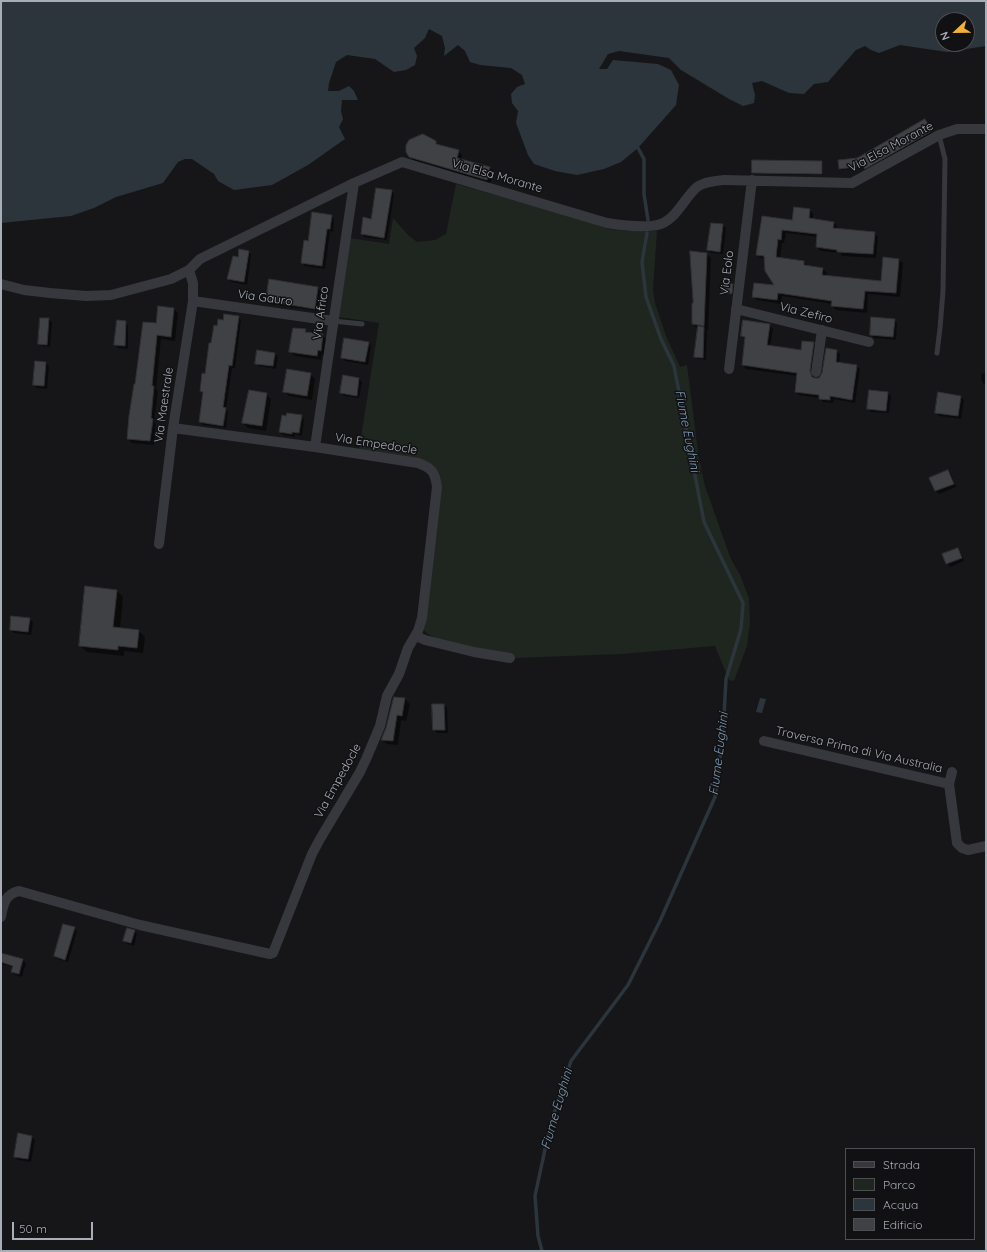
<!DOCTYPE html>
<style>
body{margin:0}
#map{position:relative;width:987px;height:1252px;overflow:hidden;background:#161618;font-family:Quicksand,sans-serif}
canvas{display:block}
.frame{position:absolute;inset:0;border:2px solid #a8adb8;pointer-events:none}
.legend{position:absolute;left:845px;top:1148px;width:130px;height:92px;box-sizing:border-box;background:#111113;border:1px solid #4d4f55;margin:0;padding:5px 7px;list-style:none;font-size:12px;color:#a8adb8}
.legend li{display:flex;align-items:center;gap:8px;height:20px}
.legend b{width:20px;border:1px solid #4d4f55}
.north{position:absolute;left:935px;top:12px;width:40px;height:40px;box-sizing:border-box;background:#111113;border:1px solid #4d4f55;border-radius:50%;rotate:248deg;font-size:11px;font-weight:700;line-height:16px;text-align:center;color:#a8adb8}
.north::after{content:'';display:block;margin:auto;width:14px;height:18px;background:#f2b134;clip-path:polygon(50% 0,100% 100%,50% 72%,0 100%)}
.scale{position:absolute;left:12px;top:1222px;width:81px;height:18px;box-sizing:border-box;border:2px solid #a8adb8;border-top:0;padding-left:5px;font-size:12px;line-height:14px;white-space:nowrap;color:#a8adb8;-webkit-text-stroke:3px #111113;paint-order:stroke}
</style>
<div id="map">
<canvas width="987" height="1252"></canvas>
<div class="frame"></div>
<ul class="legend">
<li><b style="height:5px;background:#37383d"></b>Strada</li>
<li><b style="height:11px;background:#1e261f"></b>Parco</li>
<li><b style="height:11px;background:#2c353c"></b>Acqua</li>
<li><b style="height:11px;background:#404145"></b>Edificio</li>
</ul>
<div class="north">N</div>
<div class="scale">50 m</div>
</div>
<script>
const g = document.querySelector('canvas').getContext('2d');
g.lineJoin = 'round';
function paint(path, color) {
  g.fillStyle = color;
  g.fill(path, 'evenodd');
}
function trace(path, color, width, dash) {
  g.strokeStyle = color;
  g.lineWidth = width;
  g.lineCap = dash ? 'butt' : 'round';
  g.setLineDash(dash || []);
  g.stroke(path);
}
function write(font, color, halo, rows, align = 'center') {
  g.font = font + ' Quicksand,sans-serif';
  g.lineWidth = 3;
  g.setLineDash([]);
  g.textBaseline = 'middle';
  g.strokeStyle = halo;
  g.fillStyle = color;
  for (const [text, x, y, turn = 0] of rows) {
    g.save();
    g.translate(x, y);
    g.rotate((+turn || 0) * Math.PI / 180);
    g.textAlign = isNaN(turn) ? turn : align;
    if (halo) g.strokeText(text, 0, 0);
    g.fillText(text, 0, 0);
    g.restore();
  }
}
paint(new Path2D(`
 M456,184L577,218L609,229L628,231H657L653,290L655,303L666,336L680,367L687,365L699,459L705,486L730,557L740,575L749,598L750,623L747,646L734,681L729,680L715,646L621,654L516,658L513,654L493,652L439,640L428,634L423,629L437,471L359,450L379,323L339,317L350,238L389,244L393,218L408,235L417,242L435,240L446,234Z`), '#1e261f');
paint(new Path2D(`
 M1,1H986V46L947,52L900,45L879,53L871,50L865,46L856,50L828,82L814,84L804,94L789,93L762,81L752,83L755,95L754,103L743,106L729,99L681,70L669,58L619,51L608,54L599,69H607L613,60L658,64L671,70L679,85L676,105L638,148L621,162L604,169L577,175L555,171L534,164L528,155L516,123L518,111L512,103L511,94L517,87L525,84L522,75L511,68L480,65L470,62L465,51L458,45L444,56L445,48L442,36L429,29L425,38L414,48L417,56L415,65L406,70L394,72L375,59L347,55L336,62L329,83L328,91H339L349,86L354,91L358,100H342L341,111L343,119L339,127L345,139L308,165L272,185L234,190L218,181L214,174L192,159H185L178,162L163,183L116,197L94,208L71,216L1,223ZM943,20H967V44H943Z
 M760,698L766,699L762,713L756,712Z`), '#2c353c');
paint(new Path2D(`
 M926,121L933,133L867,169L865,167L841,170L840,168Z
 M435,142L438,145L458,151L462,155L461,160L490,168L494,172L490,184L414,161L410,157Z
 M822,162L823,163V175L754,174L753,173Z
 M391,191L394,194L387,240L365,237L362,234Z
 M810,210L813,214V220L833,223L837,226V229L874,233L878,237L876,258L842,256L840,253L821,251L817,247L818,237L786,233L784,243H782L780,258L804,262L808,266L823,269L827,273L826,276L882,282L884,258L899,260L903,263L900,297L868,294L867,313L836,310L832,306L833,304L782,296L781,304L757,300L753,296L776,287L765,259L761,258L757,255L763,217L793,221Z
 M331,216L334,219L333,232L330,231L325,269L305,266L302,263L309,242Z
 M723,225L726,228L723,254L711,253L708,250Z
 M248,252L251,255L247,285L232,282L228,279L239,258Z
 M706,254L711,258L708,330H707L706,360L698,359L695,356L698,329L693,324V304Z
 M732,285L734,286L733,295L723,293Z
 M318,288L321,291L318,311L270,304L267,301Z
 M174,309L178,313L175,341L161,339L156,389L158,391L154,422L156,424L154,445L132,443L128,439L157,324Z
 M238,317L241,320L235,368H232L226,409L228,412L226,428L203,425L200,422L204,394L201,391L218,327L224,321Z
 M49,319L52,322L50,347L42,346L39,343Z
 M894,320L897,323L896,340L874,338L871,334Z
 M125,322L128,325V349L118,348L115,345Z
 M769,325L773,329L770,347L802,351L813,343L817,347L813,376L814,379H819L837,351L840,354L839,363L857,366L860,369L855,403L834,399L833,403L823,402L820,398L799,395L796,392L798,376L746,369L743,365L746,340L742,336Z
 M305,330L308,333L322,335L327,340L325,355H322L321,360L295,356L290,352Z
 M368,343L371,346L368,365L345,361L342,358Z
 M275,354L278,357L276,369L259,366L256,363Z
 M46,363L49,366L47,389L37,388L34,385Z
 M986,373V386L982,382L981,374Z
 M310,374L315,379L312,400L289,396L284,391Z
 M343,376L359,379L362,382L359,398L344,396L341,393Z
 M888,393L891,396L889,413L871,412L868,408Z
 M266,394L271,399L266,431L248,428L243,423Z
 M961,397L964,400L961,419L939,416L936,413Z
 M301,416L304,419L302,436L295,434V437L283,435L280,432Z
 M948,471L951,474L956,487L939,494L936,491Z
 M958,549L961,552L964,561L950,567L947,563Z
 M117,591L123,597L120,629L139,631L145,637L143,653L124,651V656L87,652L80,646Z
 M29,619L33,622L31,635L14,633L11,630Z
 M405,699L410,704L406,721L401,720L398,745L387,744L382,740Z
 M444,705L447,708L448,733H437L434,730Z
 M74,928L77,931L68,962L58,959L55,956Z
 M134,931L137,934L134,946L127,944L124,940Z
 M1,954L23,960L26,963L22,977L15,975L12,972L13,967L1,964Z
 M32,1137L35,1140L31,1162L18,1160L15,1157Z`), '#0007');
trace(new Path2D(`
 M638,148L644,159V194L648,220
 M542,1251L538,1236L535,1196L550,1126L571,1061L628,985L660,921L715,797L723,734L726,679L741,629L743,603L704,522L674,366L661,339L646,297L642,262L647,233`), '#2c353c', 3.5);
const building = new Path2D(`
 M925,119L932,131L865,169L863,166L839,169L838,160L857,158Z
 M423,134L436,141V144L459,150L457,158L490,167L487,180L409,157L406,152V145L409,140Z
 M752,160L822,161V174L752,173Z
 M376,188L392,190L384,238L361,234L363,217L371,219Z
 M794,207L810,209L809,218L834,222L833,228L875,232L873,254L837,252V250L816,247L817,234L782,230L781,240L778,239L776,257L804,261V265L823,268L822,275L881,281L883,257L899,259L896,293L865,291L863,309L831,306L832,301L778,293L777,300L752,297L754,283L774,285L765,271L764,256L756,255L762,216L792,220Z
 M312,212L332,215L330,229H327L322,266L301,263L304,240L308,241Z
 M711,223L723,224L720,252L707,250Z
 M239,249L249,251L244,282L227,279L233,256L238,257Z
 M690,251L707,253L704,326L692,324V303H693Z
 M269,279L318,287L315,309L266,301Z
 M723,283L733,284L732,294L722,293Z
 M158,306L174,308L171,337L157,335L152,386H154L151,418L153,419L150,441L127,439L129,416L134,384H135L143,322L156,323Z
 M224,314L239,316L232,366L229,365L223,407L226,408L223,426L199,422L203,392L200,391L202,373L205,374L209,343H211L214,325L217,326L218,319L223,320Z
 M871,317L895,319L893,337L870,335Z
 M40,318H49L47,345L38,344Z
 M117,320L126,321L125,346L114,345Z
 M743,320L770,324L767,345L801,350L802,341L814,342L810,371L812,377L815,378H819L822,373L826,348L837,350L836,362L857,365L852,400L830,396V400L819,399V395L795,392L797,373L742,365L745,337L741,336Z
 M698,326L704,327L703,358L694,357Z
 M293,328L306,329L305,332L323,334L321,351L318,350L317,356L289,352Z
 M344,338L369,342L365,362L341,358Z
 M257,350L275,353L273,366L255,364Z
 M35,361L46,362L44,386L33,385Z
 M287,369L311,373L307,396L283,392Z
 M343,375L359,378L357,396L340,393Z
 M249,390L267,393L262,426L242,423Z
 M869,390L888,392L886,411L867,409Z
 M938,392L961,396L958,416L935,413Z
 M287,413L302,415L299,433L292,432V434L279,432L282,415L286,416Z
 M948,470L954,484L935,491L929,478Z
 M958,548L962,558L946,564L942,554Z
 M85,586L117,590L113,627L139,630L137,648L118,646V650L79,646Z
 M11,616L30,618L28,632L10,630Z
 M394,697L405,698L402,716L397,715L393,741L381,740L386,728Z
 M432,704H444L445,730H433Z
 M63,924L75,927L65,960L54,956Z
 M127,928L135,930L131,943L123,941Z
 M1,953L23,959L19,974L11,972L13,966L1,962Z
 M18,1133L32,1136L28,1159L14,1157Z`);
paint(building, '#404145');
trace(building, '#303034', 1);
trace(new Path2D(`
 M333,321L362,324
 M937,353L940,328L943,291L945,159L939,135`), '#37383d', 5);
trace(new Path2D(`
 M1,284L24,290L50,293L86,296L111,295L171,279L189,270L200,259L354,183L402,162L607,223C620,225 644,228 657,225C675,222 684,198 697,187C704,182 715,181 724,180L852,183L939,135L957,129H986
 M193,301L333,321
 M736,309L869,342
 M729,369L752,180
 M816,372L822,330
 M315,447L354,183
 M159,544L173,428L193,301V283L189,270
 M416,636L425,640L474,652L510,658
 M764,741L949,784
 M952,772L949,784L957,843L962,848L968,850L986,846
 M1,917C3,905 5,894 19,891L140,925L270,954L273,953L312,854L320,839L360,772L367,757L380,726L387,696L399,674L408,648L418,631L422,618L437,487C435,472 432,468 418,463L315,447L173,428`), '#37383d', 10);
write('12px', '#a8adb8', '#111113', [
 ["Via Elsa Morante",891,147,-28],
 ["Via Elsa Morante",497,176,16],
 ["Via Eolo",727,273,-83],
 ["Via Gauro",265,298,8],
 ["Via Africo",321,313,-82],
 ["Via Zefiro",806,313,14],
 ["Via Maestrale",164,405,-82],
 ["Via Empedocle",376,444,9],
 ["Traversa Prima di Via Australia",859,750,13],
 ["Via Empedocle",338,781,-61]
]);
write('italic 13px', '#7f9bb3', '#111113', [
 ["Fiume Eughini",687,431,79],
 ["Fiume Eughini",719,754,-83],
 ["Fiume Eughini",557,1109,-74]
]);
</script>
